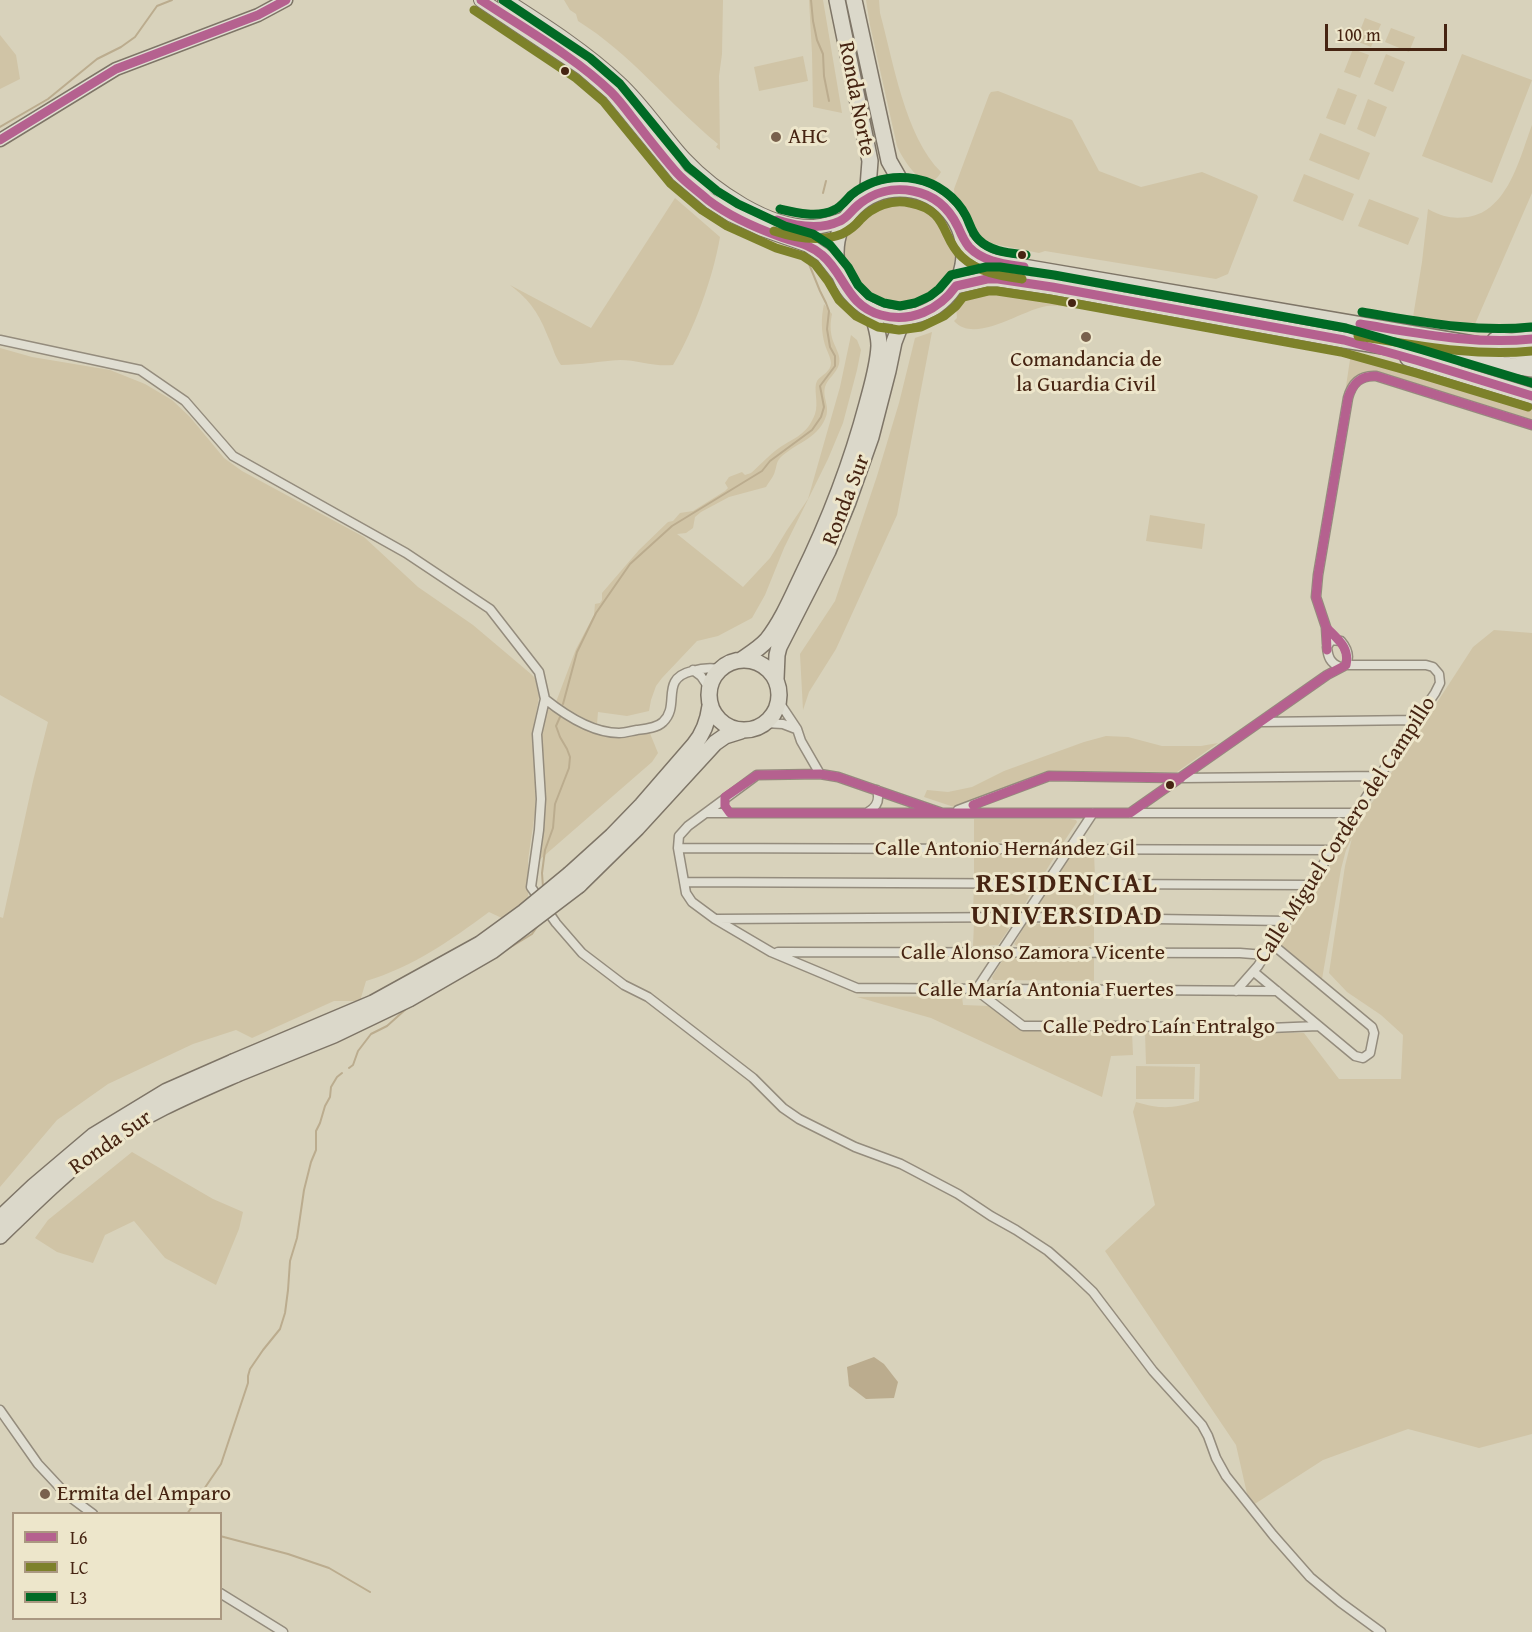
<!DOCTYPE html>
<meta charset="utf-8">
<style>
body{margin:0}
#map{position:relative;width:1532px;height:1632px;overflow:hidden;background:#d8d2bb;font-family:"Gentium Book Plus",serif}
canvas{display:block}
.legend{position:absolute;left:12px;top:1512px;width:210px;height:108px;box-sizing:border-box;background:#ede6cb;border:2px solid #aa9881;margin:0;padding:8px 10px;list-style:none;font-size:18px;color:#462412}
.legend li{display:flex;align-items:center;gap:12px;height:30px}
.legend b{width:30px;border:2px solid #aa9881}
.scale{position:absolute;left:1325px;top:24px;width:122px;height:27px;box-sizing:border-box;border:3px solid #462412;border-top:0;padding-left:8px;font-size:18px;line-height:21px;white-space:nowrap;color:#462412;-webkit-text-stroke:4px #ede6cb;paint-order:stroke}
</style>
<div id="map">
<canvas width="1532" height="1632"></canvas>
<ul class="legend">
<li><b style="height:8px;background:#b5618f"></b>L6</li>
<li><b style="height:8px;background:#7d812a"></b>LC</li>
<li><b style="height:8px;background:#016a25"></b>L3</li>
</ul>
<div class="scale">100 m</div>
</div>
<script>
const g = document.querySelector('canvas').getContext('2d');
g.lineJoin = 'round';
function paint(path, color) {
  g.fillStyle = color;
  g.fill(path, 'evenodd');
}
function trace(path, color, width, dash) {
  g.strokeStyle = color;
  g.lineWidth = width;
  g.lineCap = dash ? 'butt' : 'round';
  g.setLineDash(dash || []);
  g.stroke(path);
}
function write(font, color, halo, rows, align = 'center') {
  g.font = font + ' "Gentium Book Plus",serif';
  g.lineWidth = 6;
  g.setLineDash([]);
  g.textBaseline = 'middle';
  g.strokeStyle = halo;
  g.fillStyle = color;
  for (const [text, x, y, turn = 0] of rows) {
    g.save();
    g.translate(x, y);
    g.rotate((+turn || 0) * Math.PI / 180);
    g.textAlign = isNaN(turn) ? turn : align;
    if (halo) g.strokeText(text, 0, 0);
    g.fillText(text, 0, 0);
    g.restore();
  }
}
paint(new Path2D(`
 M564,0H723L722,54L719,76L720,150L716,147L718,144C669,104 631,54 578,21L576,14L570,10Z
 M809,0H823L842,113L813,107L812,53Z
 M866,0H879L880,13C893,60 905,137 941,172C927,199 903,160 897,146L870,25Z
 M1365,18L1381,24L1371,47L1356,41Z
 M1391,28L1415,37L1409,52L1385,42Z
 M0,35L16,55L20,79L0,89Z
 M1353,49L1369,55L1360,78L1344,72Z
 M1386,54L1405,62L1393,92L1374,84Z
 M1462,54L1532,80L1492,183L1422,156Z
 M803,56L808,81L759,91L754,67Z
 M1338,88L1357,95L1345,125L1326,118Z
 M998,91L1072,120L1099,171L1141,187L1202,172L1257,195L1258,197L1228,274L1216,279L1045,251L1039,253L979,241L974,236L965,214L955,200L954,189L989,95L991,92Z
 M1368,99L1387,107L1375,137L1357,129Z
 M1532,125V193L1475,324C1494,329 1515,333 1532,323V331L1502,333L1474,327L1413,317L1422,262L1428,209C1443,217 1452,219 1468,217C1508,211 1520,157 1532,125Z
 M1320,133L1370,153L1359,180L1309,160Z
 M1304,174L1354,194L1343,221L1293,201Z
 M841 253a57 57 0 1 1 114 0a57 57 0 1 1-114 0Z
 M675,198L720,237C713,278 694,330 673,365C654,367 638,360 620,360C600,361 581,365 561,365C555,357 553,348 549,339C539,314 531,301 510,285L591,328Z
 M1369,199L1419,218L1408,245L1358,226Z
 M988,290H996L1103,309L1110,311L1112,314C1095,311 1062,304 1047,306C1023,309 975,345 954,321L957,318L956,307C964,294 974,291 988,290Z
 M824,304L832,314C830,323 830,332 833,341C836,349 841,356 839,364C837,373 827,379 825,387C822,398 831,407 825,419C816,440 795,443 780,458C776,463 777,465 775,471C774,476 769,482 766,487L729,497L701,512L695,517L693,528L686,533L677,534L743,587L770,558L787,530L808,499L840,387L851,335L857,340L861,350L857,370L843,423L828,459L784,548L765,595L752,618L718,636L697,641L662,678L656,686L651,700L649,711L627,716L598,712L597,724L570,713L556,702L576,649L594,615L595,604L600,603L602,600V593L639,550L668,522L673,521L680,513L693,511L725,491L728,488L725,483L729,477L742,472L745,475L751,473C760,465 769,455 779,448C795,437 807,435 815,414C819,403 813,388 817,381C821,375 831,372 831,363C831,358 827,351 825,345C821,331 821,318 824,304Z
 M932,332L897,515L836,649L809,692L803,710L800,654L835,601L877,476L899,403L915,338Z
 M0,348L32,357L110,370L145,384L172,400L190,417L224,458L242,471L364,537L418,587L473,625L531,674L535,678L539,697L533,730L536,788L535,812L528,860V897L520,909L506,920L489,912C451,940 413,967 366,981L360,1001H334L252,1038L236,1030L193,1044L108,1084L57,1120L0,1187V917L3,918L33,781L48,722L0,695Z
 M1351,353L1387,360L1532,405V420L1375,371C1359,373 1351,378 1345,393Z
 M1435,362L1532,376V392Z
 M1150,515L1205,524L1202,549L1146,541Z
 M1494,630L1532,633V1434L1479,1448L1408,1429L1323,1460L1250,1507L1236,1445L1105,1251L1155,1205L1133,1112L1136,1102C1163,1110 1173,1108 1199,1101L1200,1064H1146L1145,1032L1304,1033L1339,1079H1401L1403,1035L1381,1015L1347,992L1329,973L1345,866L1352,838L1346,850L1341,869L1322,979L1280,944L1350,834L1352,836L1353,832L1473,647Z
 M548,709L619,736L649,731L658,753L652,762L537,862L541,732L545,711Z
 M1106,736L1128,737L1162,746H1201L1218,743L1177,772L1047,771L954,807L924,797L927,790L948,792L972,787L1004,771L1084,742Z
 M974,819H1070L1076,820L1077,822L1063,843L974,842Z
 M974,853L1054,854L1055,856L1044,874L1040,877L974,876Z
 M1071,854H1094L1095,877L1059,876L1058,872Z
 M974,887L1027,888L1032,891L1023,908L1019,912L973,911Z
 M1049,888H1094V912H1037V906Z
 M974,923H1006L1008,924L1009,929L998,945L973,946Z
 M1094,923V946H1017L1014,944L1026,924Z
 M1004,958H1094V981L993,980L992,977Z
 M962,996L963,1005L989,1006L1022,1031L1132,1032L1133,1055L1111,1056L1102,1097L931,1018L857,997Z
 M1136,1066L1195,1067L1194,1099H1136Z
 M132,1152L213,1199L243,1212L239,1229L216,1285L165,1258L134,1221L105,1235L93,1263L57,1252L35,1238L48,1220Z`), '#d0c4a6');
paint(new Path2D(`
 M874,1357L884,1364L898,1382L894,1398L866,1399L849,1386L847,1367Z`), '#bbac8e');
trace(new Path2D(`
 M811,0L813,21L817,40L823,54L824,76L829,101
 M0,127L48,99L97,59L121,47L135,37L157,6L172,0
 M823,193L826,181
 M563,704L577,652L596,613L630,564L672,526L762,471L770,461L812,430L821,417L824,407L820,386L835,366V356L830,347L827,329L829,311L826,303L820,291L809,264
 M543,887L542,873L545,850L553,828L555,804L569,768L570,757L567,749L560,737L556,726L560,717
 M506,950L532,934L539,924
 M470,972L496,957
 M349,1068L353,1065L358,1051L371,1034L387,1026L406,1009
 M187,1514L221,1464L248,1383V1376L250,1369L263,1350L280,1329L285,1313L288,1290L290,1261L297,1238L304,1190L311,1162L316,1150V1131L320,1123L325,1106L330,1097L331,1087L337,1077L342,1073
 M220,1536L288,1554L329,1568L370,1592`), '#bbac8e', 2);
const street = new Path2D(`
 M0,340L140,370L185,401L233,456L406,553L490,609L539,672L545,699L537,734L541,799L539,830L531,887L556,923L582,953L624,985L648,997L753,1078L783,1108L799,1119L855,1147L901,1164L958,1194L991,1216L1016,1230L1048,1251L1073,1273L1093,1292L1153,1371L1202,1425L1208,1436L1216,1458L1226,1476L1273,1535L1310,1577L1340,1602L1381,1632
 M1327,644L1326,627L1316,597L1318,575L1348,398C1352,383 1360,375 1376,376L1532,425
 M1340,667C1330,663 1328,657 1327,647L1331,640L1341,641C1347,648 1350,656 1346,665
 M693,670L701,676L709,688
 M545,699C565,715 592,733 619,733C625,733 631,731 637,730C646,729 657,728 663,722C681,705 659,679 692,671C702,668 709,667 719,669
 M779,702L797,729L801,741L820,774
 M1261,722L1417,720
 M765,723L783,724L796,729
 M958,810L1049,776L1181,778L1381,776
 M868,812C877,807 880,800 877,790
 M706,813H1357
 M942,813L838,777L820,774L757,775L688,826L679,836L678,848L686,893L692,902L715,919L771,952L857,988L1277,991
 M1093,813L976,990L1023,1026H1136L1245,1029L1318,1026
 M1130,813L1327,675L1346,665H1426L1433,667L1439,674L1440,683L1435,693L1397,749L1258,966L1236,991
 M678,848L1333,850
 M684,882L1311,885
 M717,919L1024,917L1287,921
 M778,952L1240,953L1265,955
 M1254,972L1355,1056L1363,1058L1370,1053L1374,1033L1372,1027L1272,944
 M0,1410L38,1464L66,1494L93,1514
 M220,1593L283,1632`);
const secondary = new Path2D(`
 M0,140L116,69L258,15L286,0`);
const primary = new Path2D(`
 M481,0L583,68L612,93L679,175L710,201L732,215L762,229L808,245L823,255L838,274
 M505,0C544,25 585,51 619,83C643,105 662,135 684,159C713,190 769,229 814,227C824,226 835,223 845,219`);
const highway = new Path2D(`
 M837,0L870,161L868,187L865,199
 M854,0L889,161L901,182L908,189
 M836 253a64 64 0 1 1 128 0a64 64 0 1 1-128 0Z
 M963,240C971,251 981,258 994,262L1532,354
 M956,286L987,279H998L1052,287L1344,340L1532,369
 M1495,340L1512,341L1532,339
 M1408,358L1532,396
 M709 695a35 35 0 1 1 70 0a35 35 0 1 1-70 0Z
 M741,660C750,654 760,648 767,640C782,621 792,597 802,576C829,521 851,464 867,404C872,385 878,366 879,346C879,334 875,322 871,310
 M776,679L777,655L779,647L828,551L848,502L871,437L888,371L894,342L899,329L908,317
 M570,874L612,836L642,805L694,745C704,733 708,721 710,706
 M579,885L637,828L715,743L725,736L741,731
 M0,1218L34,1186L93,1136L167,1091L233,1062
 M0,1236C33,1204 66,1171 103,1144C143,1114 191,1094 237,1074`);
trace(street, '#948c7d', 11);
trace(secondary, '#7e7567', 15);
trace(primary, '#7e7567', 16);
trace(highway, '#7e7567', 18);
trace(street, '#e0ded2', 8);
trace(secondary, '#e0ded2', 12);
trace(primary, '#dbd8ca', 14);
trace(highway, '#dbd8ca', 15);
const highwayBridge = new Path2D(`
 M233,1062L373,1003L480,944L524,912L570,874
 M237,1074L334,1035L409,999L492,951L579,885`);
trace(highwayBridge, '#7e7567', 18, []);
trace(highwayBridge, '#dbd8ca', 15);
trace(new Path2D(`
 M481,0C523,28 575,57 611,92C618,99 625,108 631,116C646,135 661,155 677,173C686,183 698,191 708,200C729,216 756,228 781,237C795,242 810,244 822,255C845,274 846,305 881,315C911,323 939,310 956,286L987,279H998L1052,287L1344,340L1419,361L1532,396
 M0,140L116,69L258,15L286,0
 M777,220C796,226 821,230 840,221C847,218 851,211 857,206C873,192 893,187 913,191C934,195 949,208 958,227C961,234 964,241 969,247C983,262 1005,264 1024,267
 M1360,324C1417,333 1475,345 1532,339
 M1327,650L1326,627L1316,597L1318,575L1348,398C1353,383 1360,376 1376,376L1532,425
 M820,774L838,777L942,813H730L725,806V797L757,775Z
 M973,805L1049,776L1181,778
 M942,813H1130L1327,675L1346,665C1350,647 1337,639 1326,627`), '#b5618f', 9);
trace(new Path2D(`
 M474,10L576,78L603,101L670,183L702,210L727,226L776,248L803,256L815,264L828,281L839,300L856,316L878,327L899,330L921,327L944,316L956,306L963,297L988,291H997L1050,299L1341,352L1416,373L1528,407
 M774,231C795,238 821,242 842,234C850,230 855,226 860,220C873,206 892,199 910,203C949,210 941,238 962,257C979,273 1001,276 1022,279
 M1358,336C1415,345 1474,357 1532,351`), '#7d812a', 9);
trace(new Path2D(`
 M503,0L590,58L620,84L688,167L717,191L738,204L785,226L813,234L830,245L848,267L858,285L869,296L884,303L900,306L915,303L930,296L939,289L951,275L986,267H1000L1054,275L1346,328L1423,350L1532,383
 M780,209C797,213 818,218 834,210C841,207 846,200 851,195C870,180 893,175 916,179C937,183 956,197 966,216C970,224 972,234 979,240C991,252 1010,253 1026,255
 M1362,312C1417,321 1474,333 1531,327`), '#016a25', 9);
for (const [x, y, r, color] of [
 [565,71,5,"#462412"],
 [776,137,6,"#79614d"],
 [1022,255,5,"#462412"],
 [1072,303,5,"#462412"],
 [1086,337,6,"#79614d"],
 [1170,785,5,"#462412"],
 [45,1494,6,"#79614d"]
]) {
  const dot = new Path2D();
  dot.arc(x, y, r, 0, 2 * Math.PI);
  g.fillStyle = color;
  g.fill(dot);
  trace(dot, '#ede6cb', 2);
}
write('22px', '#462412', '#ede6cb', [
 ["Ronda Norte",856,99,79],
 ["Ronda Sur",847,500,-69],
 ["Calle Miguel Cordero del Campillo",1346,830,-57],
 ["Calle Antonio Hernández Gil",1005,849],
 ["Calle Alonso Zamora Vicente",1033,953],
 ["Calle María Antonia Fuertes",1046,990],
 ["Calle Pedro Laín Entralgo",1159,1027],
 ["Ronda Sur",111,1143,-35]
]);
write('22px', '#462412', '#ede6cb', [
 ["AHC",788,137],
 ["Comandancia de",1086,360,"center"],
 ["la Guardia Civil",1086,385,"center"],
 ["Ermita del Amparo",57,1494]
], 'left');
g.letterSpacing = '1.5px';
write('bold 28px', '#462412', '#ede6cb', [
 ["RESIDENCIAL",1067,885],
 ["UNIVERSIDAD",1067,917]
]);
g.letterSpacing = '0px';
</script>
